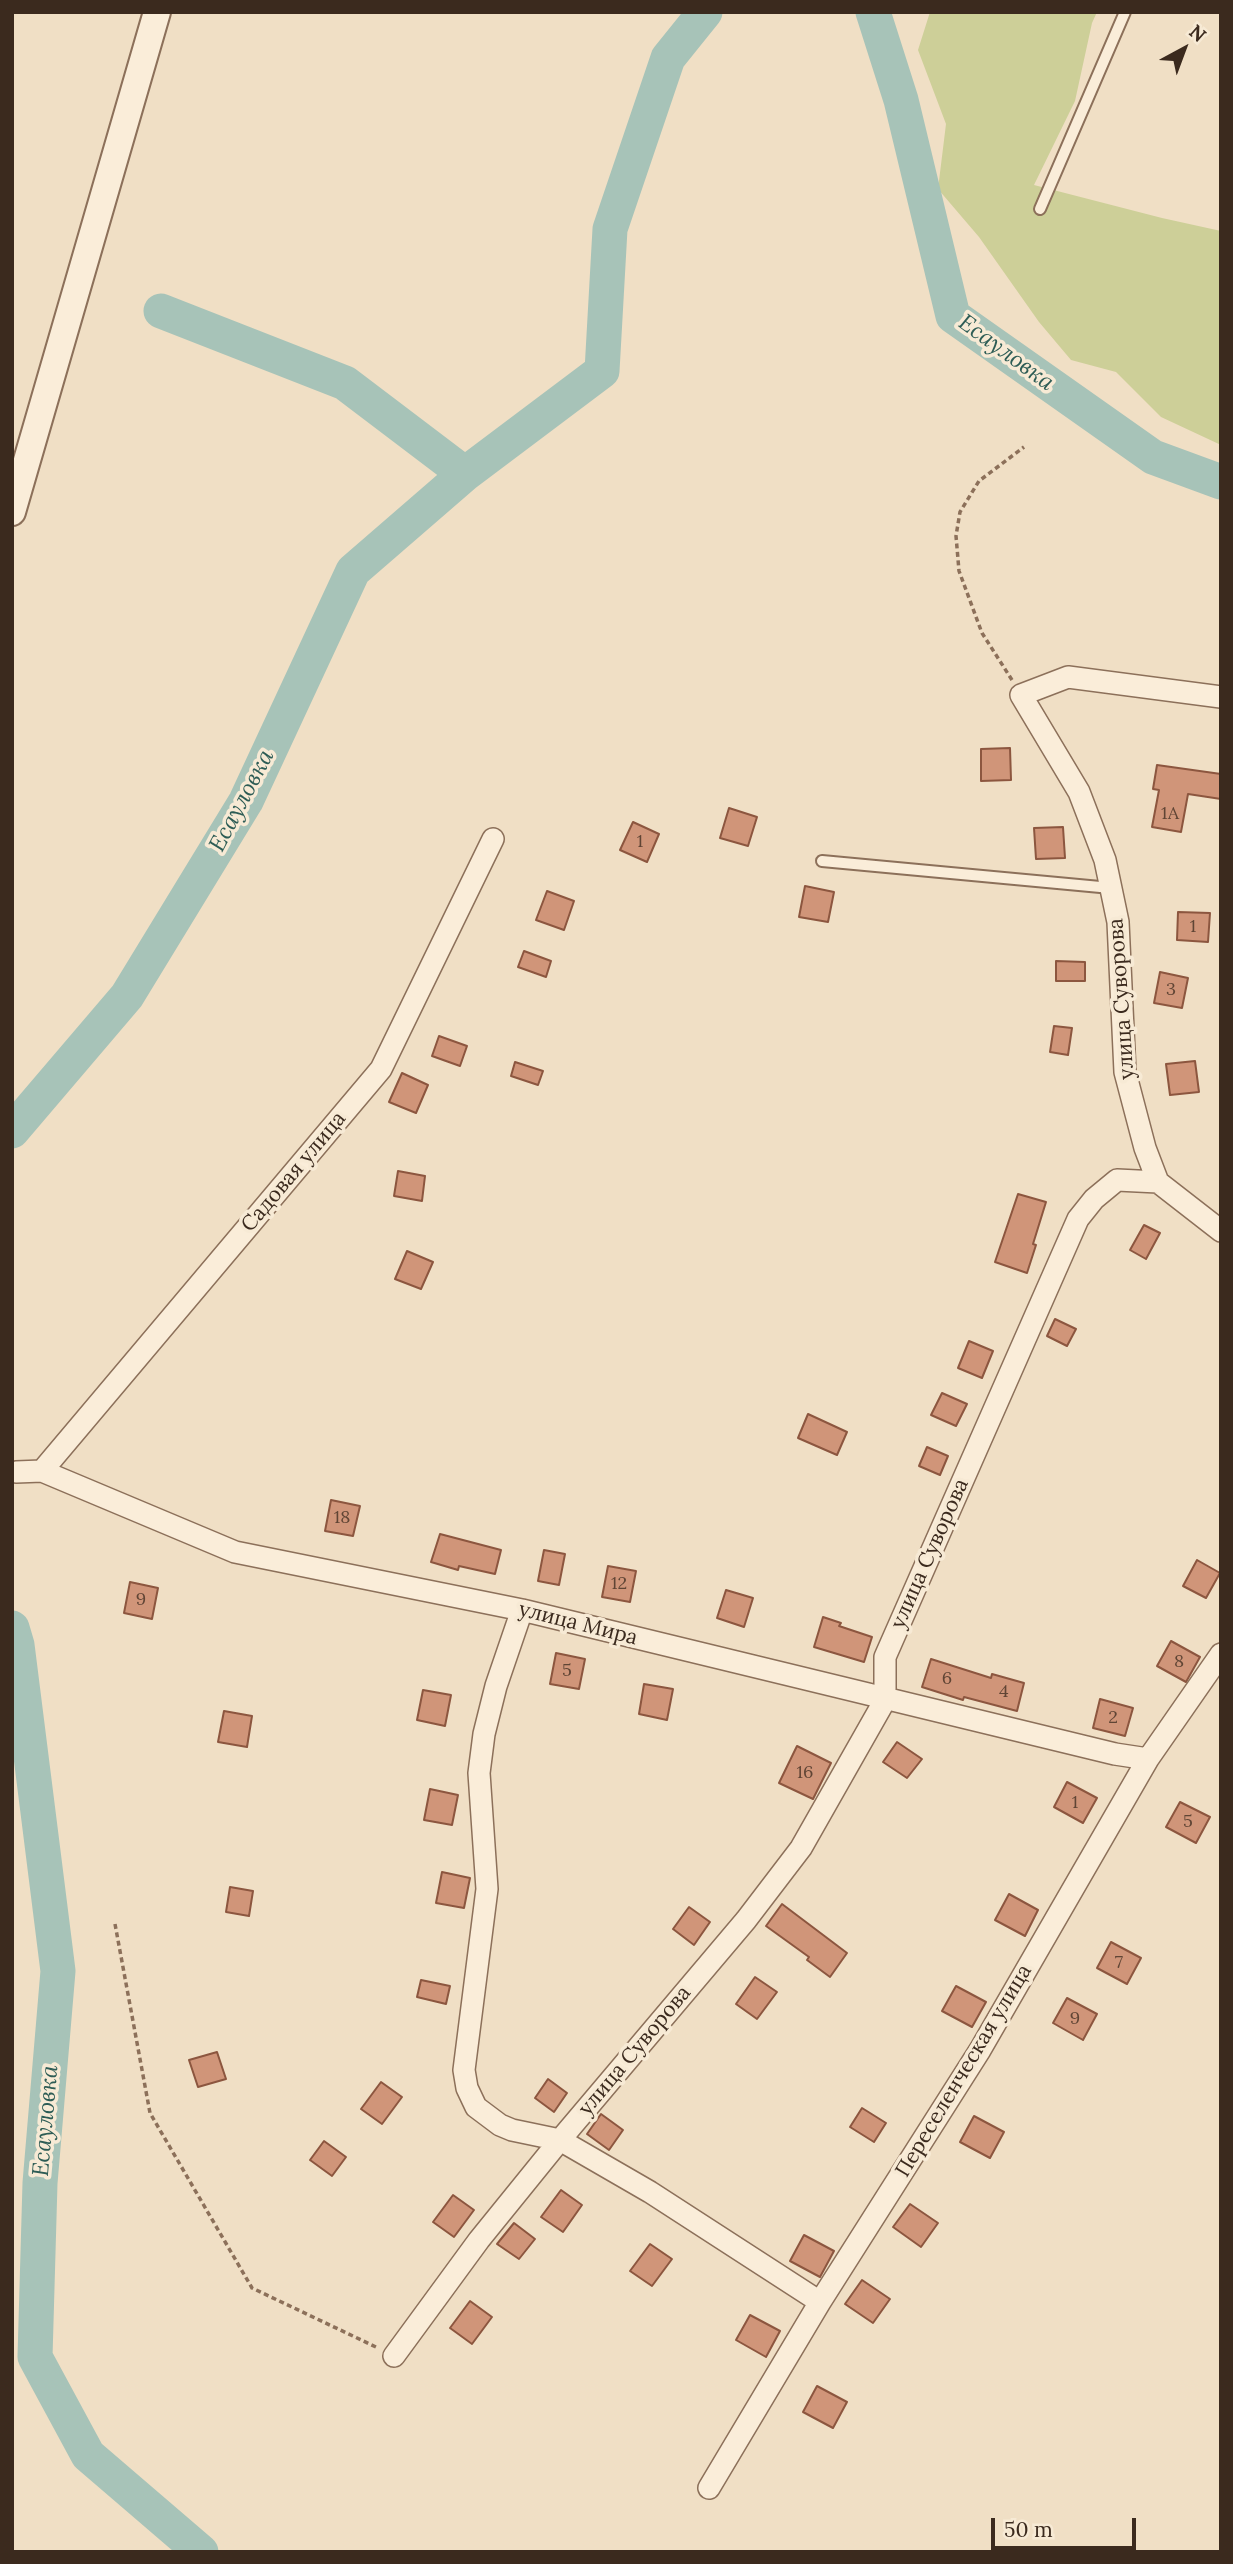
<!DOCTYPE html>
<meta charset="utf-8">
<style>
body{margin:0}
#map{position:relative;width:1233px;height:2564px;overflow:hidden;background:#f0dfc5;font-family:Lora,serif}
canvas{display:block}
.frame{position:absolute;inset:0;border:14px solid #3b2a1e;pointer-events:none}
.north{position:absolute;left:1149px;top:14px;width:70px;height:70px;-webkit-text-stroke:5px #f7ead5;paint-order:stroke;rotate:41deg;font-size:19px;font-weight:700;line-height:28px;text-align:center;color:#3b2a1e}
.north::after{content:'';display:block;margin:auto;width:24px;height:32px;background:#3b2a1e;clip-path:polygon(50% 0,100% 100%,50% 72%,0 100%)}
.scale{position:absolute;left:991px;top:2518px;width:145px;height:32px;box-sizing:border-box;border:4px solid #3b2a1e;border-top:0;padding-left:9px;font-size:21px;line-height:24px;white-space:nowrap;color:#3b2a1e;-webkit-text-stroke:5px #f7ead5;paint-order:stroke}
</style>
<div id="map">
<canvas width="1233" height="2564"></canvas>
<div class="frame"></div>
<div class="north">N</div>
<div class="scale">50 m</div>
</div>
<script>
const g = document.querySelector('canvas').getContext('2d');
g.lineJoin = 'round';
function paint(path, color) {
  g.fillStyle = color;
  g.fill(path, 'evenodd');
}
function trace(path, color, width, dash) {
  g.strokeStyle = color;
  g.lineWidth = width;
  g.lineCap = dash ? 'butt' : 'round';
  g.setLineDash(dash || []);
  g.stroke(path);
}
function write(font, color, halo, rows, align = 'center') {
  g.font = font + ' Lora,serif';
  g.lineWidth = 7;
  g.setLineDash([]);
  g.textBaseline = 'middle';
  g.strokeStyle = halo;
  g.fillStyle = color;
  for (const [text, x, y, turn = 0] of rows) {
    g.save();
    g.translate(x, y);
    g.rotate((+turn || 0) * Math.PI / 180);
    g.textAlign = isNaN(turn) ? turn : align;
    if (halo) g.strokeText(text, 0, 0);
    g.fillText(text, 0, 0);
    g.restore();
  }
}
paint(new Path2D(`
 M930,12H1097L1092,23L1075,101L1034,185L1162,218L1221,231V445L1161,417L1116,372L1071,360L1039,322L979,237L938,189L946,124L918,50Z`), '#cdcf98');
trace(new Path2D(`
 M873,12L901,100L953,316L1153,457L1221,482
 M161,311L345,383L465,474
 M12,1131L127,996L246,801L353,571L465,474L602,371L610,229L668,58L705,12
 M12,1628L17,1645L58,1971L40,2183L35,2357L88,2455L201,2552`), '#a7c3b8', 35);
const building = new Path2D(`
 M1010,748L1011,780L981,781V749Z
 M1157,765L1221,774V799L1188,794L1181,832L1152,827L1159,790L1153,789Z
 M729,808L757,817L748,846L720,838Z
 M633,822L659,834L647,862L620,850Z
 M1063,827L1065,858L1036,859L1034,828Z
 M805,886L834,892L828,922L799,917Z
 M547,891L574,901L564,930L536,920Z
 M1178,912L1210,913L1208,942L1177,940Z
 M524,951L551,961L546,977L518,967Z
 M1056,961L1085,962V981H1056Z
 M1160,972L1188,978L1182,1008L1154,1003Z
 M1054,1026L1072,1028L1068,1055L1050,1052Z
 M439,1036L467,1046L460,1066L432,1056Z
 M1195,1061L1199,1092L1170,1095L1166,1064Z
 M515,1062L543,1071L538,1085L511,1076Z
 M402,1073L428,1085L416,1113L389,1102Z
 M398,1171L425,1176L422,1201L394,1196Z
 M1018,1194L1046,1202L1033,1244L1036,1245L1027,1273L995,1262Z
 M1144,1225L1160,1233L1146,1259L1130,1250Z
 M407,1251L433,1262L421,1289L395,1279Z
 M1055,1319L1076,1329L1067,1346L1047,1336Z
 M969,1341L993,1351L982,1378L958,1368Z
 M942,1393L967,1404L956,1426L931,1415Z
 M808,1414L847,1432L837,1455L798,1438Z
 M927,1447L948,1456L940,1475L919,1466Z
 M331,1500L360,1506L353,1536L325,1531Z
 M440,1534L501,1550L495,1574L459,1566L458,1570L431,1562Z
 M544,1550L565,1554L559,1585L538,1581Z
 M1197,1560L1220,1573L1206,1598L1183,1586Z
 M608,1566L636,1571L630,1602L602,1597Z
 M130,1582L158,1588L152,1619L124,1613Z
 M726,1590L753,1598L744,1627L717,1618Z
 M823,1617L841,1623L839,1626L872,1637L864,1662L814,1647Z
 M1171,1641L1200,1657L1186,1682L1157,1666Z
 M556,1653L585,1659L579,1689L550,1684Z
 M931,1659L991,1678L992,1674L1024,1683L1017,1711L964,1697L963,1700L922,1687Z
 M644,1684L673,1689L667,1720L639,1714Z
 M423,1690L451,1695L445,1726L417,1720Z
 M1100,1699L1133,1708L1125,1736L1093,1728Z
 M224,1711L252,1716L247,1747L218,1742Z
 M897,1742L922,1759L907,1778L883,1762Z
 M797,1746L831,1763L813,1799L779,1783Z
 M1067,1782L1097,1798L1083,1823L1054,1807Z
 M430,1789L458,1795L452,1825L424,1820Z
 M1180,1802L1210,1817L1196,1843L1166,1827Z
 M442,1872L470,1878L464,1908L436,1903Z
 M230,1887L253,1891L249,1916L226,1912Z
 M1009,1894L1038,1910L1025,1936L995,1920Z
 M782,1904L847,1953L830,1977L807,1960L809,1957L766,1926Z
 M689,1907L710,1922L694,1945L673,1929Z
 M1111,1942L1141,1958L1127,1984L1097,1968Z
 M755,1977L777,1992L757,2019L736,2004Z
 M421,1980L450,1986L446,2004L417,1997Z
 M956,1986L986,2002L972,2027L942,2011Z
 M1067,1998L1097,2014L1083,2040L1053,2023Z
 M217,2052L226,2079L198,2087L189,2060Z
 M548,2079L567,2093L554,2112L535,2098Z
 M381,2082L402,2097L382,2124L361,2109Z
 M862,2108L886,2123L874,2142L850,2127Z
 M601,2114L623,2130L609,2150L587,2134Z
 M974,2116L1004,2132L990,2158L960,2142Z
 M324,2141L346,2157L332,2176L310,2160Z
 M561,2190L582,2205L563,2232L541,2217Z
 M453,2195L474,2210L454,2237L433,2222Z
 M910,2204L938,2223L921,2247L893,2227Z
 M514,2223L535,2239L519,2259L497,2244Z
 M804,2235L834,2251L820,2277L790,2261Z
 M650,2244L672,2259L652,2286L630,2271Z
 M862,2280L890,2299L873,2323L845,2304Z
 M470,2301L492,2317L472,2344L450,2328Z
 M750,2315L780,2331L766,2357L736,2340Z
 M817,2386L847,2402L833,2428L803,2412Z`);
paint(building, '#d09579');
trace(building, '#8c563f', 2);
const service = new Path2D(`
 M1040,209L1125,12
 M822,861L1111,888`);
const minor = new Path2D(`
 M1158,1182L1145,1148L1125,1072L1118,922L1105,860L1079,792L1021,695L1068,677L1221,697
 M1158,1182L1221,1231
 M42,1471L381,1069L493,839
 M16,1472L42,1471L235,1552L522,1610L1115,1754L1148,1759
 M522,1610L496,1686L484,1734L479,1773L487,1889L464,2070L467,2088L476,2107L500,2125L512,2130L560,2140L650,2192L820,2302
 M394,2356L479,2240L560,2140L746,1920L801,1848L885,1700V1657L1078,1219L1094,1199L1117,1180L1158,1182
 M709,2488L820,2302L980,2050L1148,1759L1221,1654`);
const tertiary = new Path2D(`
 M12,512L157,12`);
trace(service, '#8c705a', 14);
trace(minor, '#8c705a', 24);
trace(tertiary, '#8c705a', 30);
trace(new Path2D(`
 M1012,680L982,633L959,571L956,536L960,512L979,481L1024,447
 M115,1924L150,2113L252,2288L376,2347`), '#8c705a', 3.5, [5, 3.5]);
trace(service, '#faedd9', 10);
trace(minor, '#faedd9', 21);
trace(tertiary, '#faedd9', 26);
write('18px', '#604535', null, [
 ["1А",1170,814],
 ["1",640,842],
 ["1",1193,927],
 ["3",1171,990],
 ["18",342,1518],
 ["12",619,1584],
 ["9",141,1600],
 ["8",1179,1662],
 ["5",567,1671],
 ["6",947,1679],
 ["4",1004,1692],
 ["2",1113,1718],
 ["16",805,1773],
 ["1",1075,1803],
 ["5",1188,1822],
 ["7",1119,1963],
 ["9",1075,2019]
]);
write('21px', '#3b2a1e', '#f7ead5', [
 ["улица Суворова",1122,999,-94],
 ["Садовая улица",294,1172,-50],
 ["улица Суворова",930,1554,-66],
 ["улица Мира",578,1624,14],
 ["улица Суворова",635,2051,-50],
 ["Переселенческая улица",964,2071,-59]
]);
write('italic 23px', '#2d5c55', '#f7ead5', [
 ["Есауловка",1006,353,36],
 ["Есауловка",242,801,-62],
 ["Есауловка",46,2121,-85]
]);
</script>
